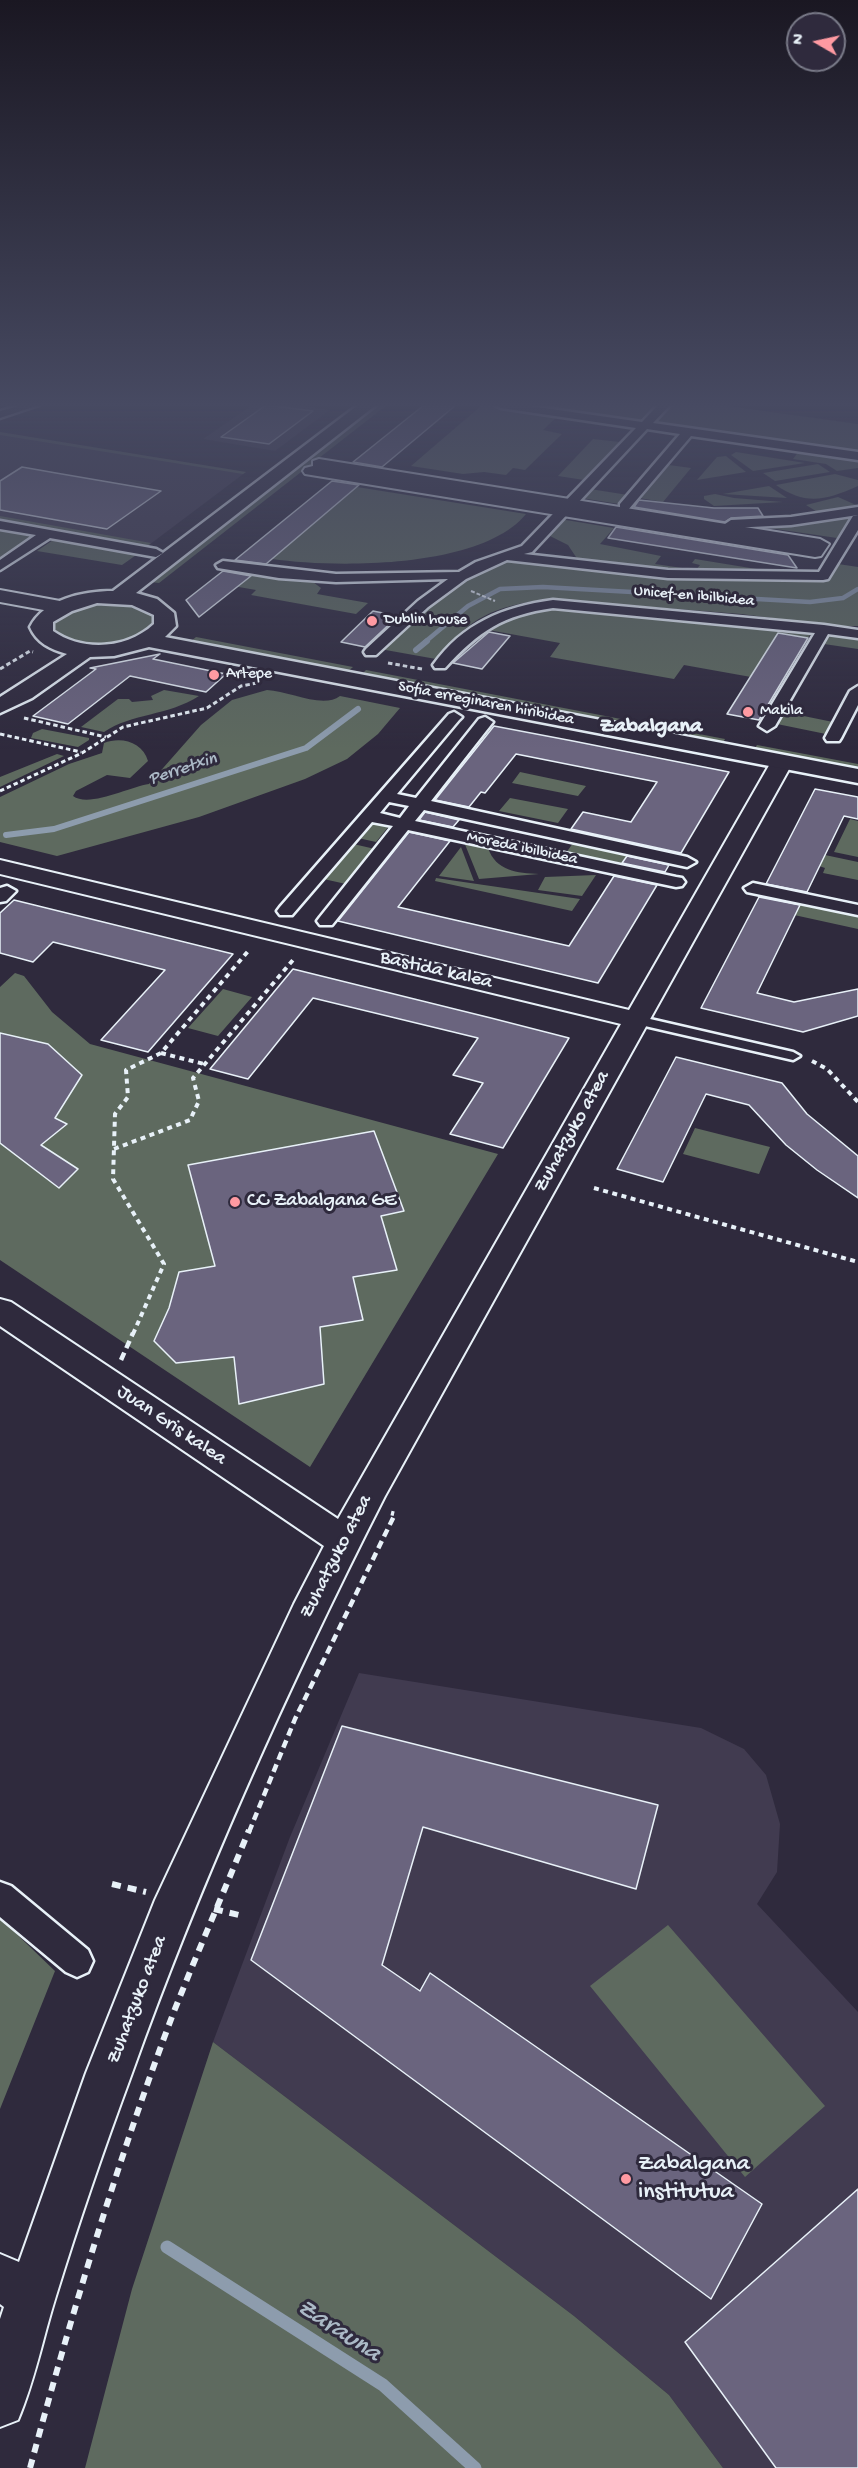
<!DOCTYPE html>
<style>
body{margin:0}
#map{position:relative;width:858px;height:2468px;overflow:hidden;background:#2f2a3d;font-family:"Gochi Hand",sans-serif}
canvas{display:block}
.north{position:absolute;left:786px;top:12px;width:60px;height:60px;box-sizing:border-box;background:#2f2a3d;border:2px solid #797a88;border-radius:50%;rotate:279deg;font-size:16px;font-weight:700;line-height:24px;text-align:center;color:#e8f1f8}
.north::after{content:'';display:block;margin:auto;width:21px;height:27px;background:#ff9aa2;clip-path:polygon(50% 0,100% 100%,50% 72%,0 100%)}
</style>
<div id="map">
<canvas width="858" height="2468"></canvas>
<div class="north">N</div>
</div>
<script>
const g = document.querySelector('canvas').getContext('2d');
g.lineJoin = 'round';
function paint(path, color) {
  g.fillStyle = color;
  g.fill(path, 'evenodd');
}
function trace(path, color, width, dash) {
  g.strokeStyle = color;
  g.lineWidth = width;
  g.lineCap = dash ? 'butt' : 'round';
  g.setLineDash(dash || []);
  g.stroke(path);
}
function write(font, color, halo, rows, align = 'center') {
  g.font = font + ' "Gochi Hand",sans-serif';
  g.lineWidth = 6;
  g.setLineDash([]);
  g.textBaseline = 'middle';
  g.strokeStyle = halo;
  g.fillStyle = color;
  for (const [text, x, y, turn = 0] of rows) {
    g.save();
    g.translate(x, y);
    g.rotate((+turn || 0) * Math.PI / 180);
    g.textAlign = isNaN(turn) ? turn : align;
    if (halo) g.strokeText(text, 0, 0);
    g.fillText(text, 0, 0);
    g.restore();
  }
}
paint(new Path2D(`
 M252,405H296L330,410L275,451L203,439Z
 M0,432L246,472L145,548L0,522Z
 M359,1673L701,1728L744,1749L766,1775L780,1824L777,1872L757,1904L858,2012V2468H723L669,2395L574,2316L213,2042L290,1837Z`), '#413b50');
paint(new Path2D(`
 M376,405H387L159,583L150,582Z
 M482,405L559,415L543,430L562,434L525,470L513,468L506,475L484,472L463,474L411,466Z
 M519,405H655L638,422Z
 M668,405H721L858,424V453L650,423Z
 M0,432L246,472L243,474L0,435Z
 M593,439L620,442L584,480L558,476Z
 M799,451L858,460V468L837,471L826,464L793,459Z
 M736,452L805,463L753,471L731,455Z
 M726,456L746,472L697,480L717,457Z
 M818,464L830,472L775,481L763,473Z
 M669,465L691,468L663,502L639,498Z
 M835,474L858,480V486C826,500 806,506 776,485Z
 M769,486L787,498L723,494Z
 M357,487L526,514C481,569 336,568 272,559Z
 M590,489L628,495L619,504L581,498Z
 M715,494L734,498L783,502L714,506L704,499V496Z
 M838,497L856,505L819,513L806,505Z
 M0,516L151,543L145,548L0,522Z
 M845,517L850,520L837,538L769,528L770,525Z
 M560,519L614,528L600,544L661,556L655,564L696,570L700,565L692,563L695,559L787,574L673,571L578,560L568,545L546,534Z
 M0,528L35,534L0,558Z
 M56,538L139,553L122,565L37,551Z
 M504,562C541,561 577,570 613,573C685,580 757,582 829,579L838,564L858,567V626H835L741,614L548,599C492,607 472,616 436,659L380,649C417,617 455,573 504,562Z
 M226,568L313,582L321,588L317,594L368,603L356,614L251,595L256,590L210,582Z
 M102,601C121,603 145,600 154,620C138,650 76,653 54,628C58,607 84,606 102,601Z
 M549,607L813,630L808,638L778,633L751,677L684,665L674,679L550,657L560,643L483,629L496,619Z
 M830,634L858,638V649L824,644Z
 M196,637L353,667L347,672L190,642Z
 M366,670L725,739L722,745L361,675Z
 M164,690L199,696C168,716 132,713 104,732L81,727L118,699H129L132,702L153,700L151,696Z
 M267,690C289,691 323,709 340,696L400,708L378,734L347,759L305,779L199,817L57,856L0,842V797L69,764L102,753L104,743C121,736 143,742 148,761L130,778L107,775L76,791L73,796C89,808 129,787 149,784L201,725L232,700Z
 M784,712L833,722L826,734L777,724Z
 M42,729L89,738V740L78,747L31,738L33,733Z
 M757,745L858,764V771L753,751Z
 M57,754L64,756L0,787V777Z
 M520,772L586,786L578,796L512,783Z
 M510,798L568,809L558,823L499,811Z
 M850,819L858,821V857L834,852Z
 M371,822L389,826L376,842L358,838Z
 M464,842L488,848C496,871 517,873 539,874L479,879Z
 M349,843L375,849L346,884L319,878Z
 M573,843L627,855L620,865L566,853Z
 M461,847L474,881L439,876Z
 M825,855L858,862V880L823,873L825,868L819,866Z
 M596,875L582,896L538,890L545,877Z
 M436,878L580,899L572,911L435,881Z
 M790,900L858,914V929L785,913Z
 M15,973L24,976L52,1012L90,1044L498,1154L310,1467L0,1260V987Z
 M223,989L252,997L218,1036L188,1028Z
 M695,1128L770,1147L759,1174L683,1154Z
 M0,1918L55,1971L0,2109Z
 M668,1925L825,2106L745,2177L590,1986Z
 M213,2042L574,2316L669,2395L723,2468H85L132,2289Z`), '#5e6a5f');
trace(new Path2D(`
 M425,642L468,606L500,589L543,587L810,602L843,598L858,589`), '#8d9cad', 4.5);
trace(new Path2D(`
 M416,650L427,641
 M6,835L54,829L306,748L358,709`), '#8d9cad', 6);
trace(new Path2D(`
 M167,2247L383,2385L475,2468`), '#8d9cad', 13);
const building = new Path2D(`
 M266,405L313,411L269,444L221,437Z
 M424,405H456L382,467L353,462Z
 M22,467L56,473L161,491L107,529L0,510V481Z
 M332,481L359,485L266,564L235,560Z
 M639,500L714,508H758L763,516L731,518L725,522L634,507Z
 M616,527L788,555L797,568L608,538Z
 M223,571L251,576L199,617L186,600Z
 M373,611L398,616L365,647L341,642Z
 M489,632L510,636L482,669L453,663Z
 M778,633L808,638L759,720L727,714Z
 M160,654L153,659L226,674L206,692L130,676L68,724L33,716L96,669L90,668Z
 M494,726L573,741L729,772L681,853L571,829L583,812L631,822L657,782L516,754L485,793L481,792L469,807L435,800Z
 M815,789L858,797V819L844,816L807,892L766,884Z
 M425,812L459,820L453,827L419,820Z
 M409,832L450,841L398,907L569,946L614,876L657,885L598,983L338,921Z
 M627,856L669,865L665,872L622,863Z
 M759,897L800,905L757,993L794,1002L858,989V1016L803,1032L701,1008Z
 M14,900L233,954L148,1052L101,1040L165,970L53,942L33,962L0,953V913Z
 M293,969L491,1018L569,1038L503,1148L450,1134L483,1083L453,1075L478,1038L313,998L248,1079L210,1069Z
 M0,1033L48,1044L82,1075L55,1118L67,1124L41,1145L78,1169L59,1188L0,1143Z
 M676,1057L782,1083L807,1114L858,1156V1198L817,1170L786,1145L749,1105L706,1094L663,1182L617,1169Z
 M374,1131L404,1211L381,1216L397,1270L353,1277L363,1320L320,1327L324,1384L239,1404L234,1357L176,1363L154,1341L169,1308L179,1272L215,1266L188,1165Z
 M342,1726L658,1805L636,1889L423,1827L382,1965L420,1991L430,1973L762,2204L711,2299L251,1960Z
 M858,2189V2468H776L685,2342Z`);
paint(building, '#6a647e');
trace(building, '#e8f1f8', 1.5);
const service = new Path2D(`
 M637,1016L793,1052L800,1056L793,1060L632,1023L630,1020Z`);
const pedestrian = new Path2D(`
 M22,405H39L0,418V411Z
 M495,405H523L642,422L658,405H670L653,423L858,452V460L691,436L628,510H620V504L680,434L647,429L532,552L524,554L668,570L819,572L853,516L858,515V530L828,579L823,580L668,578L507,560L466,579L428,607L376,655H366L364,652L366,649L418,601L448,579L336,582L279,578L218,568L216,565L223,561L336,574L459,572L476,562L522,546L636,428L501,408Z
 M858,507V515L791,525L731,528L725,524L731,520L791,517Z
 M0,521L156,549L163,553L156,557L50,538L0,570V560L36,535L0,529Z
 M553,600L824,625L858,630V638L828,634L775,726L767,731L759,726L815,633L553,608C503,615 479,631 445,668H435L433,665C463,623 503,607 553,600Z
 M858,686V705L841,738L839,741H827L825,738L850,691Z
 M454,712L462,717L459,720L397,794L416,798L479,719L485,717L493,722L431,801L687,857L696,862L687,867L424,810L415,821L676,877L682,878L685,882L682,886L676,887L408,830L332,925H320L317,921L320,917L393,826L372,822L292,915H280L277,911L280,907L449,714ZM389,802L409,806L400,818L380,813Z
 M753,883L858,905V915L747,892L744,888Z
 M7,886L16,891L6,901L0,902V888Z
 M0,1882L11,1886L88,1950L93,1961L88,1972L77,1977L66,1972L0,1917Z`);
const minor = new Path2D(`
 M319,459L820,539L829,544L821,556L815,557L305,474L303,471L305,468L313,466V461Z
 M0,590L60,601L69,607L60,613L0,602Z
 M782,756L790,757L793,762L385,1496C290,1683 203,1875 132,2073C105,2146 79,2221 56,2296C43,2337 35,2380 18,2420L0,2427V2319L4,2307L0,2304V2254L19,2262L86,2073L155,1900L294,1604L324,1546L0,1326V1299L11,1302L338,1519L621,1024L0,874V860L629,1010L771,762L774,757Z`);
const secondary = new Path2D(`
 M358,405H376L136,593L157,599L174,613L176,626L165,637L858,769V783L149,647L114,656L90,657L32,698L0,713V697L67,654C50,649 37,643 30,627C44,599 84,591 113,591ZM97,603L132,605L154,615V624C127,649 83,652 53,631V622L72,611Z`);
trace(service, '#e8f1f8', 5);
trace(pedestrian, '#e8f1f8', 5);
trace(minor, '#e8f1f8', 4);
trace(secondary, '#e8f1f8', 5);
trace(new Path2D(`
 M471,591L495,601`), '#e8f1f8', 2, [4, 2]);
trace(new Path2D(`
 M388,663L422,669
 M0,669L30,651L33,652
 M24,718L106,737
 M0,734L81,752
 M0,791L82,753L123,727L207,708L241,686L257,683`), '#e8f1f8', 3, [4.5, 3]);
trace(new Path2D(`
 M161,1053L204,1064
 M812,1061L827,1069L858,1102
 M114,1149L190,1120L199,1101L193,1078L293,960
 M594,1188L858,1262
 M133,1334L164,1264L113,1179L115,1114L128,1097L126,1070L161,1053L250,949`), '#e8f1f8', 4, [5, 4.5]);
trace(new Path2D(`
 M121,1360L133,1333
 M249,1832L295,1719L395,1514L391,1513`), '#e8f1f8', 4.5, [8, 5]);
trace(new Path2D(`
 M112,1884L146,1892
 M214,1909L243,1916
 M30,2468C71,2316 117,2162 173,2014C197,1953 224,1892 249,1830`), '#e8f1f8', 6, [9, 7]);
paint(service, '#2f2a3d');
paint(pedestrian, '#2f2a3d');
paint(minor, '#2f2a3d');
paint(secondary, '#2f2a3d');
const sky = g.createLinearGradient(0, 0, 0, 750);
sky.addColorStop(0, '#1a1722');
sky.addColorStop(0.54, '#474a62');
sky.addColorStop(1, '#474a6200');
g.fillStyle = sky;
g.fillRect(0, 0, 858, 750);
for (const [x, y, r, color] of [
 [372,621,6,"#ff9aa2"],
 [214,675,6,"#ff9aa2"],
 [748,712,6,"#ff9aa2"],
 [235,1202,6,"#ff9aa2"],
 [626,2179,6,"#ff9aa2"]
]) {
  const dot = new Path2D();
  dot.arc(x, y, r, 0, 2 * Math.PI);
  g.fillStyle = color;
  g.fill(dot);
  trace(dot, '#2f2a3d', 2);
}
write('16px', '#e8f1f8', '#2f2a3d', [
 ["Unicef-en ibilbidea",694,597,5],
 ["Sofia erreginaren hiribidea",486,704,11],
 ["Moreda ibilbidea",522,849,12]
]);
write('16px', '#e8f1f8', '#2f2a3d', [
 ["Dublin house",384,621],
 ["Artepe",226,675],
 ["Makila",760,712]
], 'left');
write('italic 18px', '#abb9c6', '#2f2a3d', [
 ["Perretxin",183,770,-18]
]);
write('20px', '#e8f1f8', '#2f2a3d', [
 ["Bastida kalea",436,971,13],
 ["Zuhatzuko atea",573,1132,-61],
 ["Juan Gris kalea",171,1426,34],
 ["Zuhatzuko atea",337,1557,-63],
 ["Zuhatzuko atea",138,2000,-69]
]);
write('20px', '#e8f1f8', '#2f2a3d', [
 ["CC Zabalgana GE",247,1202]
], 'left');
write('bold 22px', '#e8f1f8', '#2f2a3d', [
 ["Zabalgana",651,728]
]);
write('24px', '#e8f1f8', '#2f2a3d', [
 ["Zabalgana",638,2165],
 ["institutua",638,2193]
], 'left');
write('italic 26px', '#abb9c6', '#2f2a3d', [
 ["Zarauna",338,2332,33]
]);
</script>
